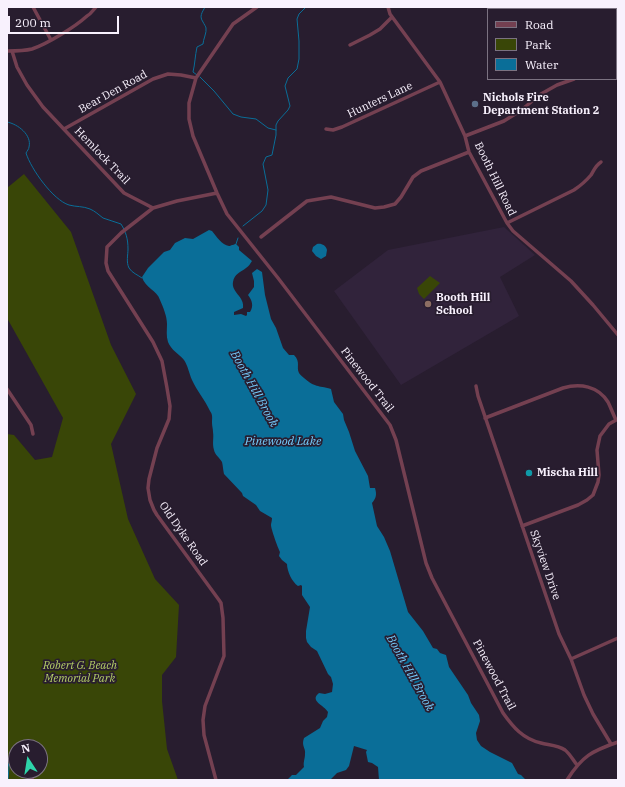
<!DOCTYPE html>
<style>
body{margin:0}
#map{position:relative;width:625px;height:787px;overflow:hidden;background:#281d2f;font-family:"IBM Plex Serif",serif}
canvas{display:block}
.frame{position:absolute;inset:0;border:8px solid #f8f1fd;pointer-events:none}
.legend{position:absolute;left:487px;top:8px;width:130px;height:72px;box-sizing:border-box;background:#281d2f;border:1px solid #7b7281;margin:0;padding:5px 7px;list-style:none;font-size:12px;color:#f8f1fd}
.legend li{display:flex;align-items:center;gap:8px;height:20px}
.legend b{width:20px;border:1px solid #7b7281}
.north{position:absolute;left:8px;top:739px;width:40px;height:40px;box-sizing:border-box;background:#281d2f;border:1px solid #7b7281;border-radius:50%;rotate:348deg;font-size:11px;font-weight:700;line-height:16px;text-align:center;color:#f8f1fd}
.north::after{content:'';display:block;margin:auto;width:14px;height:18px;background:#2ed4aa;clip-path:polygon(50% 0,100% 100%,50% 72%,0 100%)}
.scale{position:absolute;left:8px;top:16px;width:111px;height:18px;box-sizing:border-box;border:2px solid #f8f1fd;border-top:0;padding-left:5px;font-size:12px;line-height:14px;white-space:nowrap;color:#f8f1fd;-webkit-text-stroke:3px #281d2f;paint-order:stroke}
</style>
<div id="map">
<canvas width="625" height="787"></canvas>
<div class="frame"></div>
<ul class="legend">
<li><b style="height:5px;background:#744051"></b>Road</li>
<li><b style="height:11px;background:#394607"></b>Park</li>
<li><b style="height:11px;background:#0a6e98"></b>Water</li>
</ul>
<div class="north">N</div>
<div class="scale">200 m</div>
</div>
<script>
const g = document.querySelector('canvas').getContext('2d');
g.lineJoin = 'round';
function paint(path, color) {
  g.fillStyle = color;
  g.fill(path, 'evenodd');
}
function trace(path, color, width, dash) {
  g.strokeStyle = color;
  g.lineWidth = width;
  g.lineCap = dash ? 'butt' : 'round';
  g.setLineDash(dash || []);
  g.stroke(path);
}
function write(font, color, halo, rows, align = 'center') {
  g.font = font + ' "IBM Plex Serif",serif';
  g.lineWidth = 3.5;
  g.setLineDash([]);
  g.textBaseline = 'middle';
  g.strokeStyle = halo;
  g.fillStyle = color;
  for (const [text, x, y, turn = 0] of rows) {
    g.save();
    g.translate(x, y);
    g.rotate((+turn || 0) * Math.PI / 180);
    g.textAlign = isNaN(turn) ? turn : align;
    if (halo) g.strokeText(text, 0, 0);
    g.fillText(text, 0, 0);
    g.restore();
  }
}
paint(new Path2D(`
 M504,227L535,255L500,277L519,316L401,385L334,291L388,250Z`), '#31233b');
paint(new Path2D(`
 M24,174L71,232L111,345L136,394L111,444L128,519L155,579L179,605L176,657L162,675V701L167,749L178,780H7V434L14,435L35,460L52,457L63,418L7,318V188ZM16,747H40V771H16Z
 M430,276L440,283L424,299L419,294L417,288Z`), '#394607');
paint(new Path2D(`
 M209,230L212,231C216,236 222,245 229,246C230,246 235,244 236,244L239,247V250L252,261C250,264 249,266 246,268C241,272 234,274 233,282C231,292 245,297 243,308L234,312V315L241,314L246,316L247,315V312H250C254,306 252,300 248,295L254,287V281L252,273L257,269L262,272L265,295L271,319L276,328L283,348L289,355H294C301,362 296,367 299,373C300,375 302,376 304,378C316,388 317,385 331,389L334,402L343,414L344,420L349,432L355,451L368,476L370,488H375C377,495 376,498 372,503L377,526L384,537L390,551L408,612L423,631L433,648L437,649L440,653L446,655L449,667L468,695L471,703L479,715L480,721L476,733L477,740L481,746L490,752L512,763L518,774L521,775L526,780H379L378,767L372,763L368,762L366,752L367,750L354,746L349,766L346,770L337,773L330,780H287L292,775H296L304,767C303,762 305,759 305,754C306,748 301,746 304,738L320,728L323,721L327,717L328,712C324,705 309,701 319,693L325,694L332,692L333,684L331,677L328,674L317,651L311,647L307,642L306,638V631L310,607L302,595V586L301,585L298,586C292,582 287,571 287,564L282,560L279,556L280,552C278,548 271,529 271,525C271,523 272,521 272,518L260,511L256,505L243,496L242,493L224,474C223,470 223,466 222,462C219,457 215,455 214,450C212,443 214,438 213,432C213,429 212,426 212,423C212,418 213,415 210,411C205,400 197,391 192,380C189,373 188,366 184,360C179,354 171,350 168,342C166,336 167,330 167,324C167,316 163,307 160,300C157,290 145,288 142,277L148,268L164,252L170,250L175,243L185,238L193,239Z
 M317,244C321,243 326,245 327,250L326,256L321,259L316,256L312,251L313,247Z`), '#0a6e98');
trace(new Path2D(`
 M197,75L193,72C195,64 195,56 197,47L203,44C203,40 207,32 206,28C206,27 204,24 203,22C199,16 202,13 205,7
 M200,77L214,91L233,114L241,117L256,119L268,128L276,130
 M7,122C18,124 32,135 29,147C29,149 27,151 26,153C31,169 53,200 69,205C76,207 83,206 90,209C95,211 99,215 103,218C109,220 115,222 121,224C126,232 128,239 128,249C128,255 126,262 129,268C132,273 138,275 142,278
 M243,226L262,211L266,205L268,190L263,164L266,157L272,155L276,135V125L278,121L288,110L290,106L285,86L288,78L297,69L299,59V41L297,19L299,14L306,7
 M236,244L238,238
 M8,763L9,767L8,780`), '#0a6e98', 1);
trace(new Path2D(`
 M33,7L51,40
 M257,7L233,24L196,78L189,103V119L193,136L217,193L227,214L278,278L390,425L396,440L426,563L432,578L503,713C513,727 523,739 541,743C549,745 558,745 565,750C570,754 573,760 577,765
 M388,7L390,14L440,82L465,136L469,152L507,223L513,231L571,281L593,305L618,335
 M350,45L370,35L380,29L392,17
 M7,51C15,51 24,51 32,49C47,44 75,27 87,16C91,14 93,10 96,7
 M12,51L17,67L27,85L43,107L124,193L153,208L177,201L217,193
 M616,69L618,68
 M64,129L153,79L168,74L181,75L196,78
 M326,129L333,130L342,127L440,82
 M465,136L504,121L520,111L541,94L557,85L574,79
 M153,208L121,233L107,247L106,263L108,271L153,342L162,361L167,388L170,406L169,419L157,448L149,479L148,488L150,500L154,510L157,515L219,600L221,603L223,618L224,656L205,706L203,720L204,735L216,780
 M507,223L574,190C580,186 586,181 591,175C594,170 596,165 601,162
 M261,237L307,201L331,197L375,208L384,207L395,204L401,197L413,177L421,171L469,152
 M476,386L478,396L559,634L571,659L584,695L593,714L611,744
 M7,389L31,425L33,434
 M485,418L563,388C580,383 598,386 608,402C611,408 613,414 616,420
 M522,526L578,505L587,500L593,495L598,482L599,475L597,450L600,436L609,424L618,419
 M571,659L618,638
 M7,759L16,763
 M24,771L33,780
 M567,780C582,756 592,751 618,742`), '#744051', 3.5);
for (const [x, y, r, color] of [
 [475,104,4,"#5c6f8a"],
 [428,304,4,"#8d6e63"],
 [529,473,4,"#0f9aa8"]
]) {
  const dot = new Path2D();
  dot.arc(x, y, r, 0, 2 * Math.PI);
  g.fillStyle = color;
  g.fill(dot);
  trace(dot, '#281d2f', 1.5);
}
write('11px', '#f8f1fd', '#281d2f', [
 ["Bear Den Road",113,92,-29],
 ["Hunters Lane",380,100,-25],
 ["Hemlock Trail",102,156,46],
 ["Booth Hill Road",495,179,64],
 ["Pinewood Trail",367,380,52],
 ["Old Dyke Road",183,534,55],
 ["Skyview Drive",545,565,71],
 ["Pinewood Trail",494,675,62]
]);
write('bold 11px', '#f8f1fd', '#281d2f', [
 ["Nichols Fire",483,98],
 ["Department Station 2",483,111],
 ["Booth Hill",436,298],
 ["School",436,311],
 ["Mischa Hill",537,473]
], 'left');
write('italic 11px', '#b6d067', '#281d2f', [
 ["Robert G. Beach",80,666],
 ["Memorial Park",80,679]
]);
write('italic 12px', '#76ccfc', '#281d2f', [
 ["Booth Hill Brook",254,389,61],
 ["Pinewood Lake",283,442],
 ["Booth Hill Brook",410,673,61]
]);
</script>
